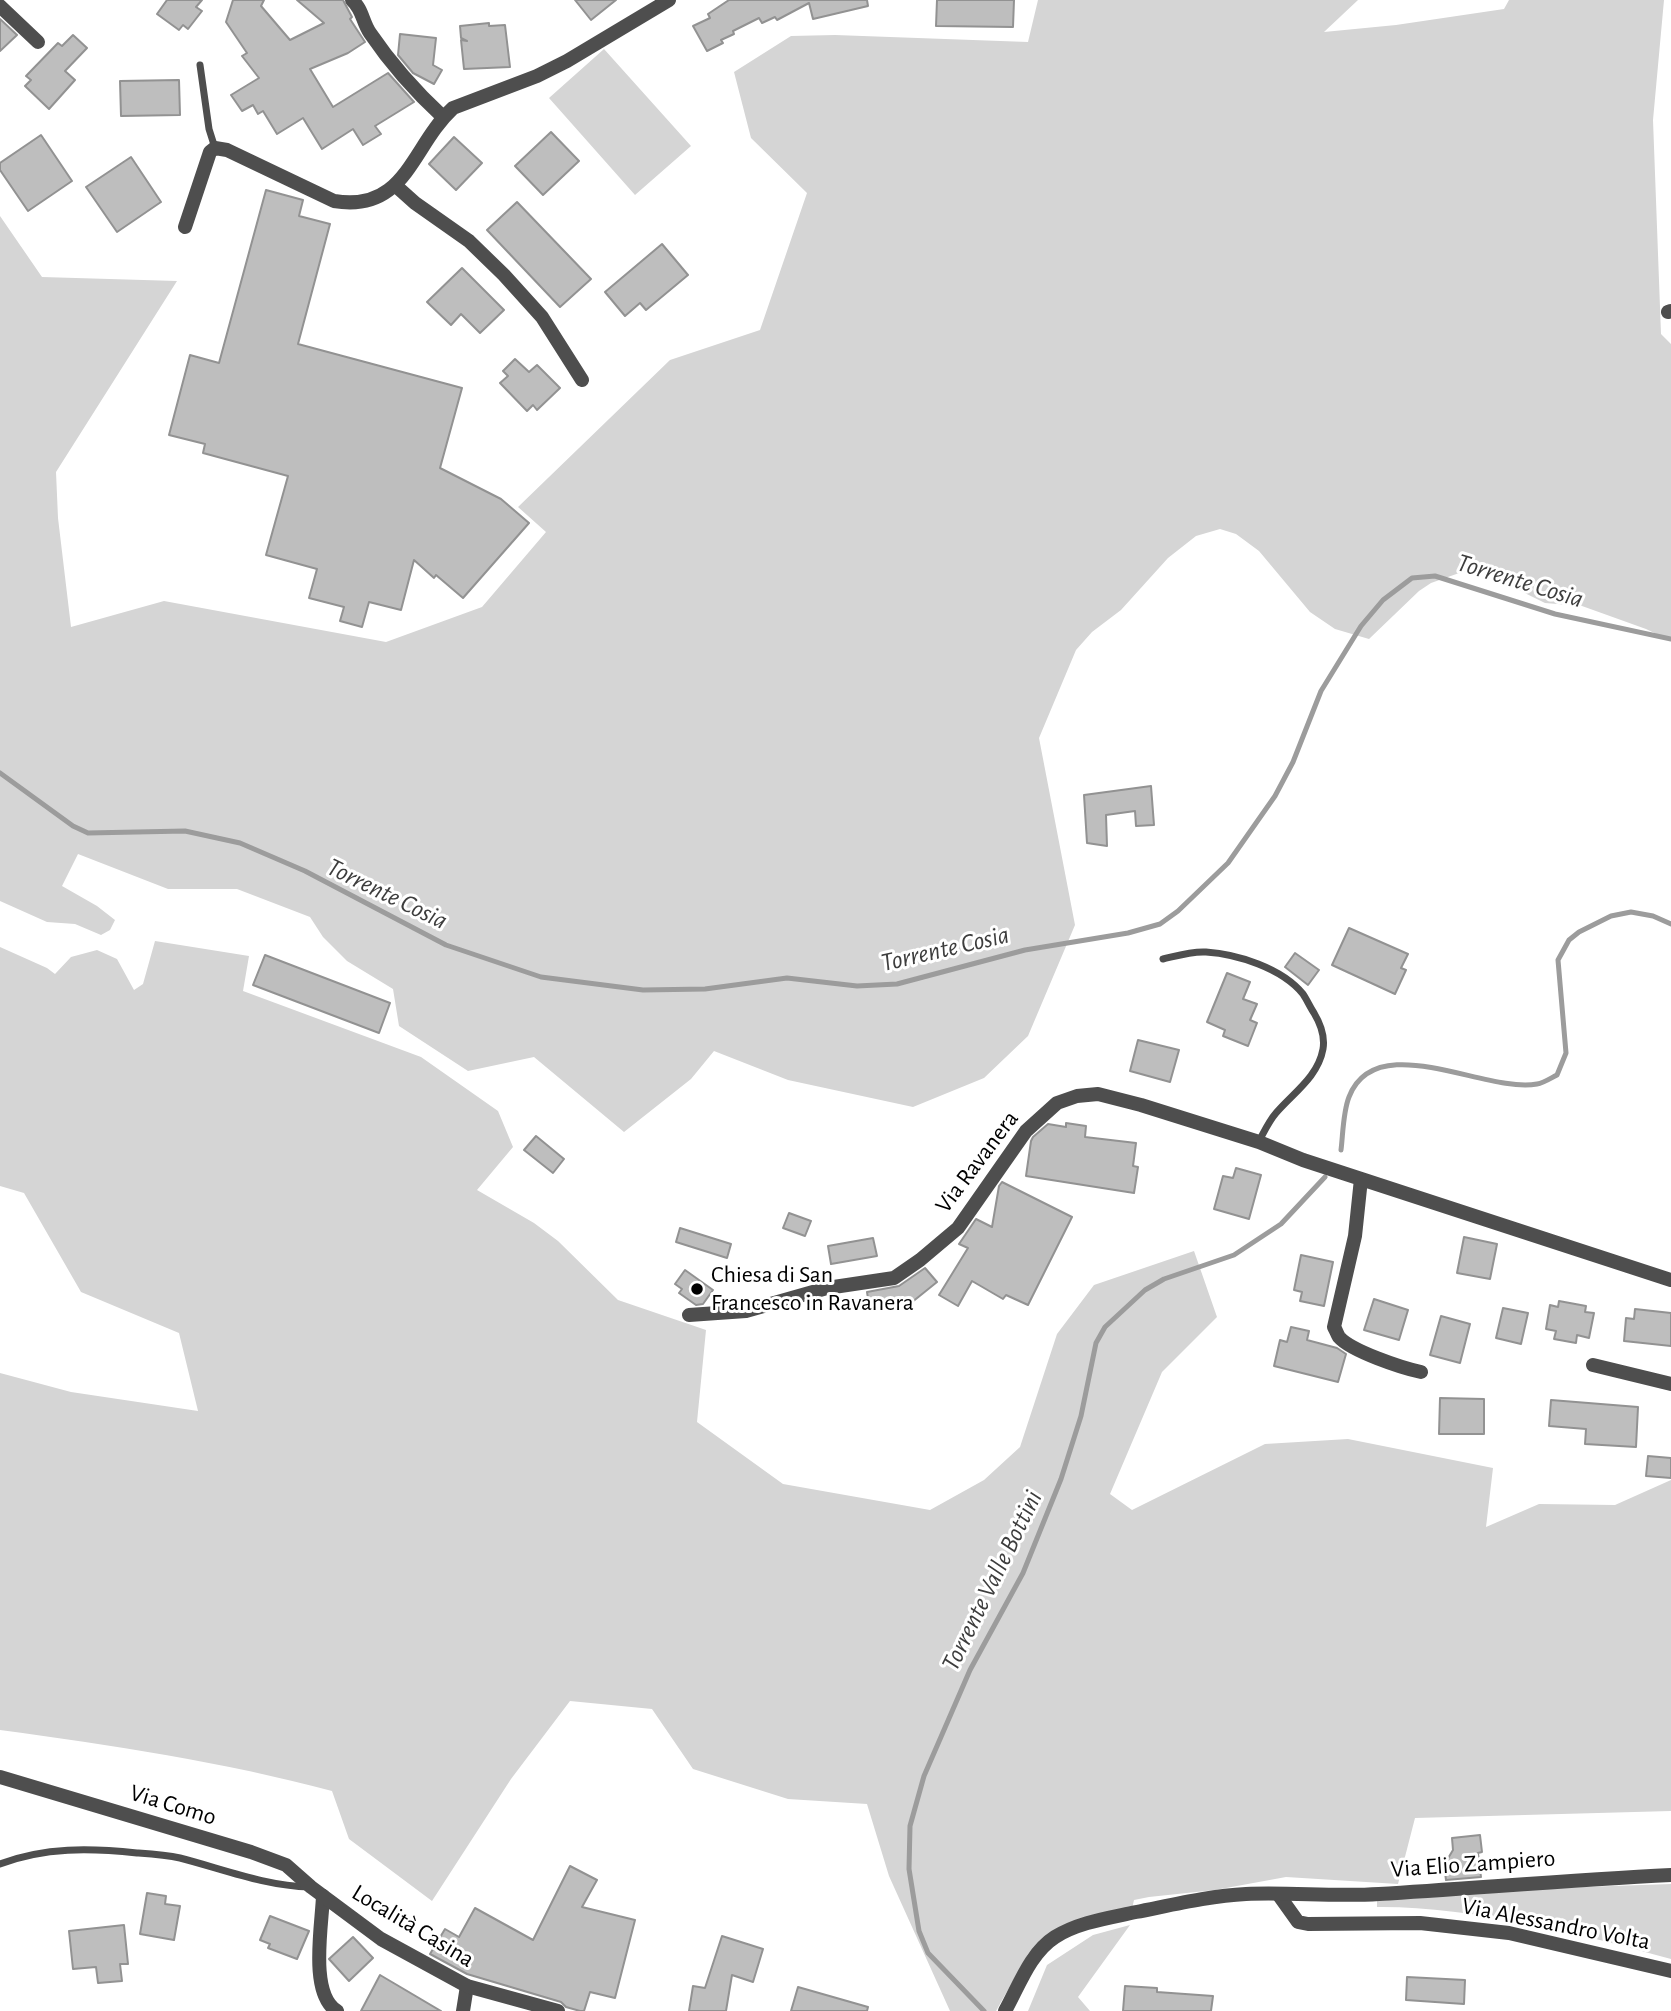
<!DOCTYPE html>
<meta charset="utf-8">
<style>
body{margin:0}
canvas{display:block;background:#fff}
</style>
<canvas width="1671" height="2011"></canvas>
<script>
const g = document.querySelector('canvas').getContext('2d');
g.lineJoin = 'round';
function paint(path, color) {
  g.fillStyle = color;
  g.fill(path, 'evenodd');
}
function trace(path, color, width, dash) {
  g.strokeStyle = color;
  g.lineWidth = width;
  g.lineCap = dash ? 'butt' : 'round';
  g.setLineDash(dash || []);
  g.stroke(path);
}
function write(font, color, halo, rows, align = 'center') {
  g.font = font + ' "Alegreya Sans",sans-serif';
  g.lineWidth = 6;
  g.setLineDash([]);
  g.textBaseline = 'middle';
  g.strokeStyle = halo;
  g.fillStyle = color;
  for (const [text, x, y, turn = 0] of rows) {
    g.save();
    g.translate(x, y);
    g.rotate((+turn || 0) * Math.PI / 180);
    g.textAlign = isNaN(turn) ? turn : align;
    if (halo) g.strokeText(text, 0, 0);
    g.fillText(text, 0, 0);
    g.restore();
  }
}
paint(new Path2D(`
 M1038,0H1358L1324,32L1396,25L1504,9L1509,0H1664L1653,120L1661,334L1671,344V641L1646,629L1582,606L1545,603L1478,570L1462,572L1431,583L1419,591L1369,639L1335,629L1310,612L1259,551L1236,534L1220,529L1196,536L1168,558L1121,610L1092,632L1076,650L1039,738L1075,925L1028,1036L984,1078L913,1107L788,1080L714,1051L691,1079L624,1132L534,1057L468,1071L399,1026L393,989L347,961L323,937L310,917L237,889H168L78,854L62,886L97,906L115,920L110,930L101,935L75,924L47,922L0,901V216L42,277L177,281L56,472L58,518L71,627L164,601L386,642L482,607L546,532L518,507L670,360L760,330L807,193L751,138L734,72L791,36L835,35L1028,42Z
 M604,49L691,146L635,195L549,98Z
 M155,941L249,956L243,991L421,1057L498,1111L513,1147L477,1190L534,1223L558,1241L618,1300L706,1330L697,1422L783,1484L930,1510L984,1480L1020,1447L1057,1334L1094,1285L1194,1251L1217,1317L1162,1372L1110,1494L1132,1510L1265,1444L1348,1439L1493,1468L1486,1527L1539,1504L1615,1505L1671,1480V1811L1415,1818L1398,1884L1286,1877L1215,1890L1149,1897L1134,1900L1131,1913L1055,1930L1028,1954L996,2011H950L889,1876L867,1804L788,1799L693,1769L652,1709L570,1701L511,1779L432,1901L349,1839L332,1791C224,1762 111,1745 0,1730V1373L71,1392L198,1411L179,1333L81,1292L24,1193L0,1186V947L47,968L55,974L71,957L97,950L117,959L134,990L143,984Z
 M1671,1884V1959C1582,1934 1469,1906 1377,1907V1901L1525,1889Z
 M1130,1925L1078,1997L1090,2011H1028L1047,1965L1093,1935Z`), '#d5d5d5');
trace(new Path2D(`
 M0,773L73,826L88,833L185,831L240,843L305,871L446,945L541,977L643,990L705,989L787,978L857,986L897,984L1025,950L1128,933L1160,924L1178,911L1228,863L1275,796L1293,762L1321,691L1361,626L1383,600L1412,578L1435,576L1555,614L1671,639
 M1341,1150C1343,1134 1343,1112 1349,1097C1376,1027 1486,1094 1537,1084C1544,1083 1551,1078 1557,1075L1566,1053L1558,960L1569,940L1579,932L1611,916L1631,912L1653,916L1671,924
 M984,2011L928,1953L919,1931L909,1869L910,1826L924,1776L970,1670L1023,1573L1061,1479L1081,1416L1096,1343L1105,1327L1145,1290L1164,1279L1234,1255L1281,1224L1325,1177`), '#9c9c9c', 5);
const building = new Path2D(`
 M167,0H202L196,7L202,11L188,29L183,25L179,30L157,14Z
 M233,0H264L261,6L290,40L324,23L297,0H343L352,17L350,19L365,42L348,53L310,69L333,107L388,73L414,102L375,126L381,134L363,145L353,129L322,149L303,118L277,134L263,111L258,114L253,105L242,111L231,95L259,78L242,56L247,53L226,22Z
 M575,0H616L591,20Z
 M729,0H867L868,6L813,19L809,3L777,20L775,17L762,23L759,18L733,31L734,34L721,40L723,43L707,51L693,26L710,18L708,14Z
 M937,0H1014L1013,27L936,26Z
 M0,19L17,35L0,51Z
 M489,23V26L505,25L510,67L464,69L461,40L467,41L461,38L460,26Z
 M400,34L436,38L433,65L442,70L434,84L413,73L398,55Z
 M73,35L87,48L65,71L75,80L49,109L25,86L31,80L26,76L58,43L62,46Z
 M179,80L180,115L121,116L120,81Z
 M551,132L579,161L543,195L515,166Z
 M41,135L72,181L28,211L0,170V163Z
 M454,137L482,163L456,190L429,164Z
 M131,157L161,202L117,232L86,187Z
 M266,190L303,200L299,216L330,224L298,344L462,388L440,468L501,499L529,523L463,598L436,575L434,578L414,560L401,610L369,602L362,627L340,621L344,607L309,598L317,569L266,555L288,476L203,453L205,444L169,435L190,355L219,363Z
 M517,202L591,279L560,307L487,230Z
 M662,244L688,275L646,310L640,303L625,316L605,292Z
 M462,268L504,310L480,333L461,314L451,325L427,302Z
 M515,359L529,372L537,365L560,388L537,410L533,405L527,411L500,383L508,376L503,371Z
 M1151,786L1154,825L1136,826L1135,811L1106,815L1107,846L1087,843L1084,795Z
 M1349,928L1408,954L1401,968L1406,970L1395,994L1332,965Z
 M1295,953L1319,970L1308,985L1285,967Z
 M265,955L390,1003L379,1033L253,985Z
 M1227,973L1250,982L1243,999L1257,1004L1250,1020L1257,1023L1248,1046L1223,1036L1225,1030L1207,1022Z
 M1138,1040L1179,1050L1170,1082L1130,1071Z
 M1066,1123L1086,1126L1085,1137L1136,1143L1133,1166L1138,1167L1134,1193L1026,1176L1031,1141L1033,1137L1048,1124L1066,1127Z
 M536,1136L564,1159L553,1173L524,1150Z
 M1236,1168L1261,1175L1249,1219L1214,1209L1223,1176L1233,1178Z
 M1002,1182L1072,1217L1028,1305L1006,1295L1003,1299L972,1281L958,1306L939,1295L968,1248L959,1244L976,1219L992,1227L999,1186Z
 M789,1213L811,1221L805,1236L783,1228Z
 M680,1228L731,1244L727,1258L676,1242Z
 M1464,1237L1497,1244L1490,1279L1457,1273Z
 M873,1238L877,1256L831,1264L828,1246Z
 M1301,1255L1333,1262L1324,1306L1300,1301L1302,1292L1294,1290Z
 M925,1268L937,1282L906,1307L870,1311L867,1292L899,1286Z
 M685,1270L713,1290L703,1304L696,1305L679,1293L682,1289L675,1284Z
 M1374,1299L1408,1310L1399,1340L1364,1330Z
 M1559,1301L1586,1306L1585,1312L1594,1313L1589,1338L1577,1335L1576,1343L1554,1339L1556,1331L1546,1329L1550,1305L1558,1307Z
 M1503,1308L1528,1313L1521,1344L1496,1338Z
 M1635,1309L1671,1313V1346L1624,1341L1626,1318L1634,1319Z
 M1441,1316L1470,1324L1460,1363L1430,1355Z
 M1291,1327L1309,1331L1307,1340L1337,1348L1346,1354L1338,1382L1274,1366L1280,1340L1287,1342Z
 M1440,1398L1484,1399V1434H1439Z
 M1551,1400L1638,1407L1636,1447L1585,1444L1586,1429L1549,1426Z
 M1648,1456L1671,1458V1478L1646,1476Z
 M1480,1835L1482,1852L1478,1853L1481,1877L1446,1880L1444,1865L1453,1850L1452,1838Z
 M570,1866L597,1880L582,1907L635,1920L615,1998L590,1992L584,2011H580L566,2007L561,2002L467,1974L430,1954L445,1929L459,1937L475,1908L533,1940Z
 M147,1893L166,1896L165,1904L180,1906L174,1940L140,1934Z
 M270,1916L309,1931L297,1959L268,1948L270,1944L260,1940Z
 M124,1925L128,1964H120L122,1981L98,1983L96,1967L73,1969L69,1931Z
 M722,1936L763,1949L753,1982L732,1975L726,2011H689L693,1986L705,1988Z
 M353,1937L373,1958L349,1981L329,1959Z
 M380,1975L441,2011H361Z
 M1407,1977L1465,1980L1464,2004L1406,2000Z
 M1125,1986L1157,1988V1992L1213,1996L1211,2011H1123Z
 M798,1987L868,2007L867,2011H791Z`);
paint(building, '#bebebe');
trace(building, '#929292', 2);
trace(new Path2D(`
 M200,65L209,129L215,148
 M1163,959C1176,956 1192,951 1206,952C1237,954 1282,968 1303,994C1307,1000 1310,1007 1314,1013C1320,1023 1325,1037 1323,1049C1318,1077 1293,1093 1276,1113C1269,1121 1264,1132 1259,1141
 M0,1864C45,1847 90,1848 137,1853C151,1854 166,1855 180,1858C223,1869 265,1886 310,1887`), '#4e4e4e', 7);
trace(new Path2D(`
 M352,0C363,10 362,21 370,33C391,64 416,92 443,117
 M0,6L38,42
 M396,186L415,203L469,241L504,275L542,317L582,380
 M185,227L210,152L215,148L227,150L334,201C406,213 411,147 453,108L537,76L567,61L669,0
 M1668,312L1671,311
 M1361,1179L1355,1236L1334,1327C1336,1330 1337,1334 1339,1337C1351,1351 1402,1368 1421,1372
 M689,1315L746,1311L827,1288L894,1278L920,1260L958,1228L1026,1131L1057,1103L1077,1096L1098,1094L1141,1105L1259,1142L1303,1160L1671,1280
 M1593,1365L1671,1384
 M1278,1894L1298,1922L1308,1924L1420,1923L1509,1933L1671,1971
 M323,1896C322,1925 309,1994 337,2011
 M463,2011L467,1986`), '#4e4e4e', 14);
trace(new Path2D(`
 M0,1777L251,1852L286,1865L311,1887L381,1939L467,1986L558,2011
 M1005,2011C1019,1986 1030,1953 1055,1937C1079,1922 1109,1918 1136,1912C1172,1905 1209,1896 1246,1894C1291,1892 1335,1897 1379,1894C1476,1888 1574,1880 1671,1875`), '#4e4e4e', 14);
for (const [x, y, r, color] of [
 [697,1289,7,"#000"]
]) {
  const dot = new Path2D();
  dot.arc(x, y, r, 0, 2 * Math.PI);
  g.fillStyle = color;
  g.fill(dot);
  trace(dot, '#fff', 2.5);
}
write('24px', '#000', '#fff', [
 ["Via Ravanera",977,1162,-53],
 ["Via Como",173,1805,17],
 ["Via Elio Zampiero",1473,1864,-4],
 ["Via Alessandro Volta",1556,1924,11],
 ["Località Casina",413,1926,31]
]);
write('24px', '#000', '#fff', [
 ["Chiesa di San",711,1275],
 ["Francesco in Ravanera",711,1303]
], 'left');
write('italic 26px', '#3d3d3d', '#fff', [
 ["Torrente Cosia",1520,581,17],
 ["Torrente Cosia",387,894,26],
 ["Torrente Cosia",945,949,-13],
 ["Torrente Valle Bottini",992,1581,-64]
]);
</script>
